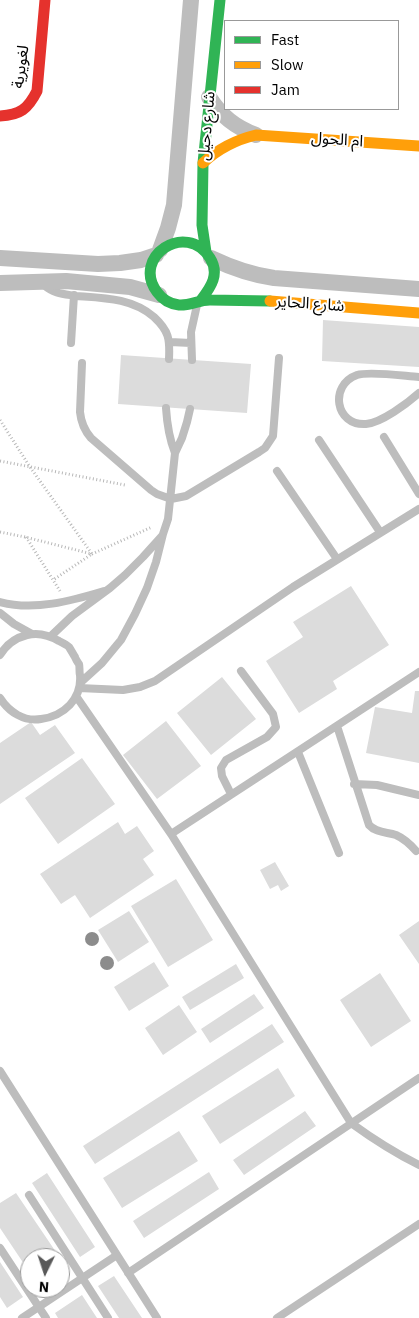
<!DOCTYPE html>
<meta charset="utf-8">
<style>
body{margin:0}
#map{position:relative;width:419px;height:1318px;overflow:hidden;background:#fff;font-family:"IBM Plex Sans",sans-serif}
canvas{display:block}
.legend{position:absolute;left:224px;top:20px;width:175px;height:90px;box-sizing:border-box;background:#fff;border:1px solid #999;margin:0;padding:6px 9px;list-style:none;font-size:15px;color:#000}
.legend li{display:flex;align-items:center;gap:10px;height:25px}
.legend b{width:25px;border:1px solid #999}
.north{position:absolute;left:20px;top:1248px;width:50px;height:50px;box-sizing:border-box;background:#fff;border:1px solid #999;border-radius:50%;rotate:184deg;font-size:14px;font-weight:700;line-height:20px;text-align:center;color:#000}
.north::after{content:'';display:block;margin:auto;width:18px;height:22px;background:#595959;clip-path:polygon(50% 0,100% 100%,50% 72%,0 100%)}
</style>
<div id="map">
<canvas width="419" height="1318"></canvas>
<ul class="legend">
<li><b style="height:6px;background:#30b455"></b>Fast</li>
<li><b style="height:6px;background:#ff9f0a"></b>Slow</li>
<li><b style="height:6px;background:#e5322d"></b>Jam</li>
</ul>
<div class="north">N</div>
</div>
<script>
const g = document.querySelector('canvas').getContext('2d');
g.lineJoin = 'round';
function paint(path, color) {
  g.fillStyle = color;
  g.fill(path, 'evenodd');
}
function trace(path, color, width, dash) {
  g.strokeStyle = color;
  g.lineWidth = width;
  g.lineCap = dash ? 'butt' : 'round';
  g.setLineDash(dash || []);
  g.stroke(path);
}
function write(font, color, halo, rows, align = 'center') {
  g.font = font + ' "IBM Plex Sans","Noto Sans Arabic",sans-serif';
  g.lineWidth = 4;
  g.setLineDash([]);
  g.textBaseline = 'middle';
  g.strokeStyle = halo;
  g.fillStyle = color;
  for (const [text, x, y, turn = 0] of rows) {
    g.save();
    g.translate(x, y);
    g.rotate((+turn || 0) * Math.PI / 180);
    g.textAlign = isNaN(turn) ? turn : align;
    if (halo) g.strokeText(text, 0, 0);
    g.fillText(text, 0, 0);
    g.restore();
  }
}
paint(new Path2D(`
 M323,320L419,327V367L322,361Z
 M121,355L251,364L247,413L118,404Z
 M351,586L389,645L333,681L337,689L299,713L266,661L303,637L293,622Z
 M222,677L256,719L211,755L177,713Z
 M415,691H419V763L366,753L375,707L412,713Z
 M166,721L201,766L157,799L123,755Z
 M31,722L40,735L55,725L75,753L0,804V743Z
 M82,758L115,804L58,844L25,798Z
 M118,822L125,834L137,826L154,851L143,859L154,875L90,918L75,895L61,904L40,874Z
 M275,862L289,886L281,891L278,885L270,889L260,870Z
 M176,879L213,940L168,967L131,906Z
 M129,911L149,942L118,962L98,930Z
 M419,921V964L399,935Z
 M154,962L169,986L129,1011L114,987Z
 M236,964L244,978L190,1010L182,997Z
 M380,973L411,1021L371,1047L340,1000Z
 M254,994L264,1008L210,1043L201,1029Z
 M179,1005L197,1032L163,1055L145,1028Z
 M272,1024L284,1042L95,1164L83,1146Z
 M278,1068L295,1096L220,1144L202,1116Z
 M305,1111L316,1126L244,1175L233,1160Z
 M179,1131L198,1161L122,1208L103,1178Z
 M209,1172L219,1189L144,1238L133,1221Z
 M47,1173L95,1247L80,1257L32,1183Z
 M16,1193L60,1258H30V1273L0,1228V1203Z
 M60,1259L65,1266L60,1269Z
 M0,1262L23,1297L7,1308L0,1297Z
 M114,1276L142,1318H119L98,1286Z
 M82,1295L97,1318H58L55,1313Z`), '#dcdcdc');
trace(new Path2D(`
 M0,420L30,467L92,554L53,580
 M0,461L125,485
 M0,532L25,537L92,554L152,527
 M26,537L60,591`), '#b8b8b8', 3, [1, 2.5]);
trace(new Path2D(`
 M44,285C54,294 64,294 76,296C104,298 132,298 154,317C169,331 170,339 169,359
 M170,342L191,343
 M71,343L74,295
 M192,360L191,332L197,305
 M82,363L80,412C81,422 84,430 91,438L151,490L157,494L171,499L186,496L259,452L265,448L273,436L279,358
 M419,377C404,376 370,371 357,375C329,385 335,426 366,424C381,423 408,403 419,393
 M166,408C167,424 169,438 175,453
 M384,437L419,494
 M319,440L380,532
 M277,471L337,559
 M0,602C34,611 71,601 104,591
 M0,613L14,624L32,634
 M51,636L72,616L110,588L125,575L143,557L162,536
 M0,655C6,645 15,638 27,635C39,632 49,635 59,641C63,643 67,645 69,647C71,650 73,654 75,657C75,658 78,663 79,664C80,667 79,672 80,675C82,699 64,716 41,719C24,722 9,712 0,698
 M80,683L102,663L121,640L135,614L147,588L156,562L163,534L168,519L175,453L182,438L187,422L190,409
 M79,688L123,690L140,687L155,681L293,587L419,509
 M76,696L171,834L351,1123C373,1139 395,1153 419,1165
 M337,726L369,825C376,833 387,832 396,835C405,839 410,844 416,851
 M298,752L339,853
 M354,784L377,785L419,795
 M231,794L222,776L221,768L226,760L267,737L276,727L273,714L241,671
 M171,834L419,672
 M0,1071L157,1318
 M29,1195L108,1318
 M0,1248L46,1318
 M128,1273L419,1078
 M22,1318L117,1255
 M277,1318L419,1224`), '#bdbdbd', 8);
trace(new Path2D(`
 M209,97C221,116 235,127 256,135
 M160,250L168,228L174,205L191,0
 M0,258L98,264L120,263L141,260L156,255
 M211,258C232,268 252,275 274,278L419,289
 M0,283L66,281L130,287L159,295`), '#bdbdbd', 16);
trace(new Path2D(`
 M206,252L202,225L203,163L220,0
 M201,300C211,287 220,274 210,258C186,220 131,257 157,292C162,299 170,304 179,305C189,306 199,300 210,300L270,301`), '#30b455', 11);
trace(new Path2D(`
 M203,163C219,148 235,140 256,135L419,146
 M270,301L419,313`), '#ff9f0a', 11);
trace(new Path2D(`
 M0,116C20,115 28,109 37,91L45,0`), '#e5322d', 11);
g.fillStyle = '#8c8c8c';
for (const [x, y] of [
 [92,939],
 [107,963]
]) {
  g.beginPath();
  g.arc(x, y, 7, 0, 2 * Math.PI);
  g.fill();
}
write('16px', '#000', '#fff', [
 ["لغويرية",21,67,-82],
 ["شارع دحيل",207,126,-85],
 ["ام الحول",337,140,4],
 ["شارع الحاير",310,304,4]
]);
</script>
